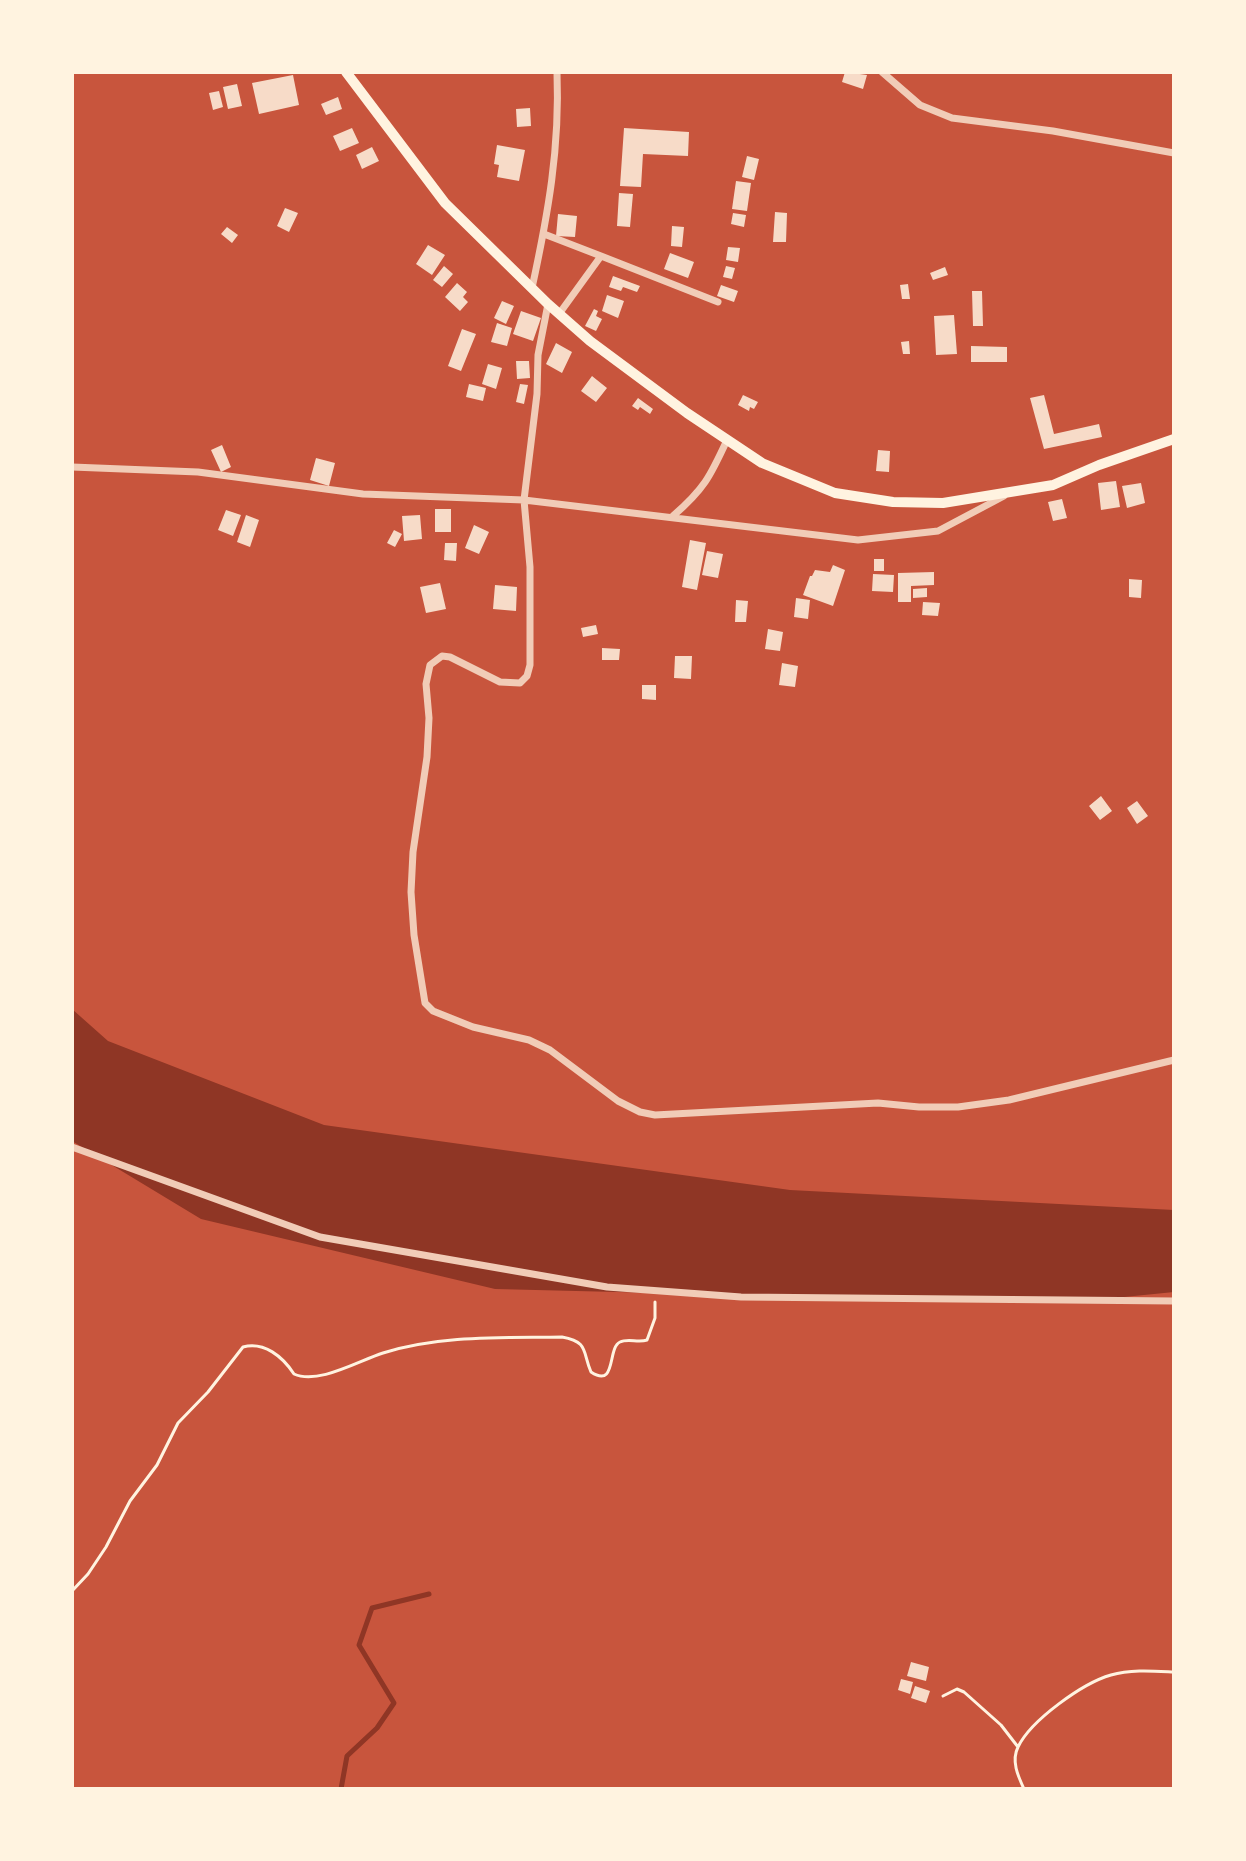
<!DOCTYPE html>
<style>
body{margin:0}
#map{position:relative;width:1246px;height:1861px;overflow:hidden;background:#c8553d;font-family:Cabin,sans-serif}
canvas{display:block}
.frame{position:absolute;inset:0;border:74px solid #fff3e0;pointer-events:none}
</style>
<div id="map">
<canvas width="1246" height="1861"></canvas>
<div class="frame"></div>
</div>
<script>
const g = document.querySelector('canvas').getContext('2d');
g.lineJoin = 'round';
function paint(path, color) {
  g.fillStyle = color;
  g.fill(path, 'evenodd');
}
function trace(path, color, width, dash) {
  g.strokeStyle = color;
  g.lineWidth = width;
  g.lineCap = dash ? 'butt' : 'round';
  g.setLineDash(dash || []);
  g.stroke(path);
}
paint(new Path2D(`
 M72,1009L108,1041L324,1125L790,1190L1174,1210V1292L1064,1303L495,1289L201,1219L72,1141Z`), '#8f3625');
trace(new Path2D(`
 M341,1789L347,1756L377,1728L394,1703L359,1645L372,1608L429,1594`), '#8f3625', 5);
paint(new Path2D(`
 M845,72L867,75L863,89L842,82Z
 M293,75L299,105L259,114L252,83Z
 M237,84L242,106L228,109L223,87Z
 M219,91L223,107L213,110L209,93Z
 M338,97L342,109L326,115L321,104Z
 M530,108L531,126L517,127L516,109Z
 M352,128L359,143L340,151L333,136Z
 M624,128L689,132L688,156L643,154L641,187L620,186Z
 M497,145L525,150L519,181L497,177L499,165L494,164Z
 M372,147L379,161L362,169L356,155Z
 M747,156L759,159L754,180L742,177Z
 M736,181L751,183L747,211L732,209Z
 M619,193L633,194L630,227L617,226Z
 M285,208L298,213L289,232L277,226Z
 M775,212L787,213L786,242H773Z
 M733,213L746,215L744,227L731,224Z
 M558,214L577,216L575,237L556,236Z
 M672,226L684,227L682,247L671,246Z
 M227,227L238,235L232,243L221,234Z
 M428,245L445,255L432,275L416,264Z
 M728,247L740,248L738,262L726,260Z
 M670,253L694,262L688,278L664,269Z
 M444,266L453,274L442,287L433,280Z
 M726,266L735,268L732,279L723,277Z
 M945,267L948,275L933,280L930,273Z
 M613,276L640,286L637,292L623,287L621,291L609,287Z
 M457,283L467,292L463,297L468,302L460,311L445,297Z
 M908,284L910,299H902L900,285Z
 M721,285L738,291L734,302L717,296Z
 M972,291H982L983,326H973Z
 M607,295L624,301L618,318L602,311Z
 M502,301L514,306L506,324L494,318Z
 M594,309L598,311L596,316L602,319L596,331L585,326Z
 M521,311L541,318L533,341L513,334Z
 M954,315L957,354L936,355L934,316Z
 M497,323L512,328L507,346L491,342Z
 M462,329L476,334L461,371L448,366Z
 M909,341L910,354H903L901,342Z
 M556,343L572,352L562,373L546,364Z
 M971,346L1007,347V362H971Z
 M516,361H529L530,378L517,379Z
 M488,364L502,368L496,389L482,384Z
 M592,376L607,388L596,402L581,391Z
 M469,384L486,388L483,401L466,397Z
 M520,384L528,385L524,404L516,402Z
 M743,395L758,402L754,409L750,407L749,411L738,405Z
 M1044,395L1054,434L1099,424L1102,437L1044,449L1030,398Z
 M638,398L653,409L650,414L640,407L638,410L632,406Z
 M222,445L231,467L221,472L211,450Z
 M878,450L890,451L889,472L876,471Z
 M316,458L335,463L329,486L310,480Z
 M1116,481L1120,507L1101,510L1098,483Z
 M1141,483L1145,503L1127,508L1122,486Z
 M1062,499L1067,518L1053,521L1048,502Z
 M435,509H451V532H435Z
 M226,510L241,515L233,536L218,530Z
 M246,515L259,520L250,547L237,542Z
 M420,515L422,539L404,541L402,516Z
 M474,525L489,532L479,554L465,548Z
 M394,530L402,534L395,547L387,543Z
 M690,540L706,543L697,590L682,587Z
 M445,543H457L456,561L444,560Z
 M707,551L723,554L718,578L702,575Z
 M874,559H884V571H874Z
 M833,565L845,570L833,606L803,595L810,576H812L815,570L830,572Z
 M934,572V585L911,586V602H898V573Z
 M873,574L894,575L893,592L872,591Z
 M1129,579L1142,580L1141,598L1129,597Z
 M440,583L446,609L426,613L420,587Z
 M495,585L517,587L516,611L493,609Z
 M927,588V597L913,598V589Z
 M796,598L810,600L808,619L794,617Z
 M736,600L748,601L746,622H735Z
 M923,602L940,603L938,616L922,615Z
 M596,625L598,634L583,637L581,628Z
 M768,629L783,632L780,651L765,649Z
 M602,648L620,649L619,660H602Z
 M675,656H692L691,679L674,678Z
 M782,663L798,666L795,687L779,685Z
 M642,685H656V700L642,699Z
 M1101,796L1112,811L1100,820L1089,806Z
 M1137,801L1148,816L1137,824L1127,808Z
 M911,1662L929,1667L926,1681L907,1676Z
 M901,1679L913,1682L910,1694L898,1690Z
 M915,1686L930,1691L926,1703L911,1698Z`), '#f7dbc8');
trace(new Path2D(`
 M72,1591L88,1574L106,1547L130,1501L157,1465L178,1423L208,1392L243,1347C264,1341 283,1357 294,1374C318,1385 358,1361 383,1353C441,1335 502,1338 562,1337C589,1342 582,1351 591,1372C617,1389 607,1348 620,1342C628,1338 638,1343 647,1340L655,1318V1302
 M943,1696L957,1689L964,1692L1001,1725L1018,1747
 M1024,1789C1018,1776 1011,1761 1018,1747C1031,1720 1083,1683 1111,1675C1131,1669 1154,1671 1174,1672`), '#fff3e0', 3);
trace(new Path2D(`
 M882,72L920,105L952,118L1053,131L1174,153
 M544,234L601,256
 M532,288C548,214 560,148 557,72
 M548,304L538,355L537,394L524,500L530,567V665L527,676L520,683L500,682L450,657L442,656L430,665L426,684L429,718L427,757L413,852L411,892L414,935L425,1003L433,1011L473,1027L529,1040L550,1050L618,1101L640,1112L655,1115L878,1103L919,1107H958L1009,1100L1174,1060
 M559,314L601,256L718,302
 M72,467L198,472L363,494L524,500L858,540L938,531L1004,496
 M673,516C704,489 710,477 727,440
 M72,1147L320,1237L607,1287L741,1297L1174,1301`), '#f1ccb7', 7);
trace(new Path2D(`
 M346,72L445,203L548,304L590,341L687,413L762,463L835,493L893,502L943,503L1053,485L1099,465L1174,439`), '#fff3e0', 10);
</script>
